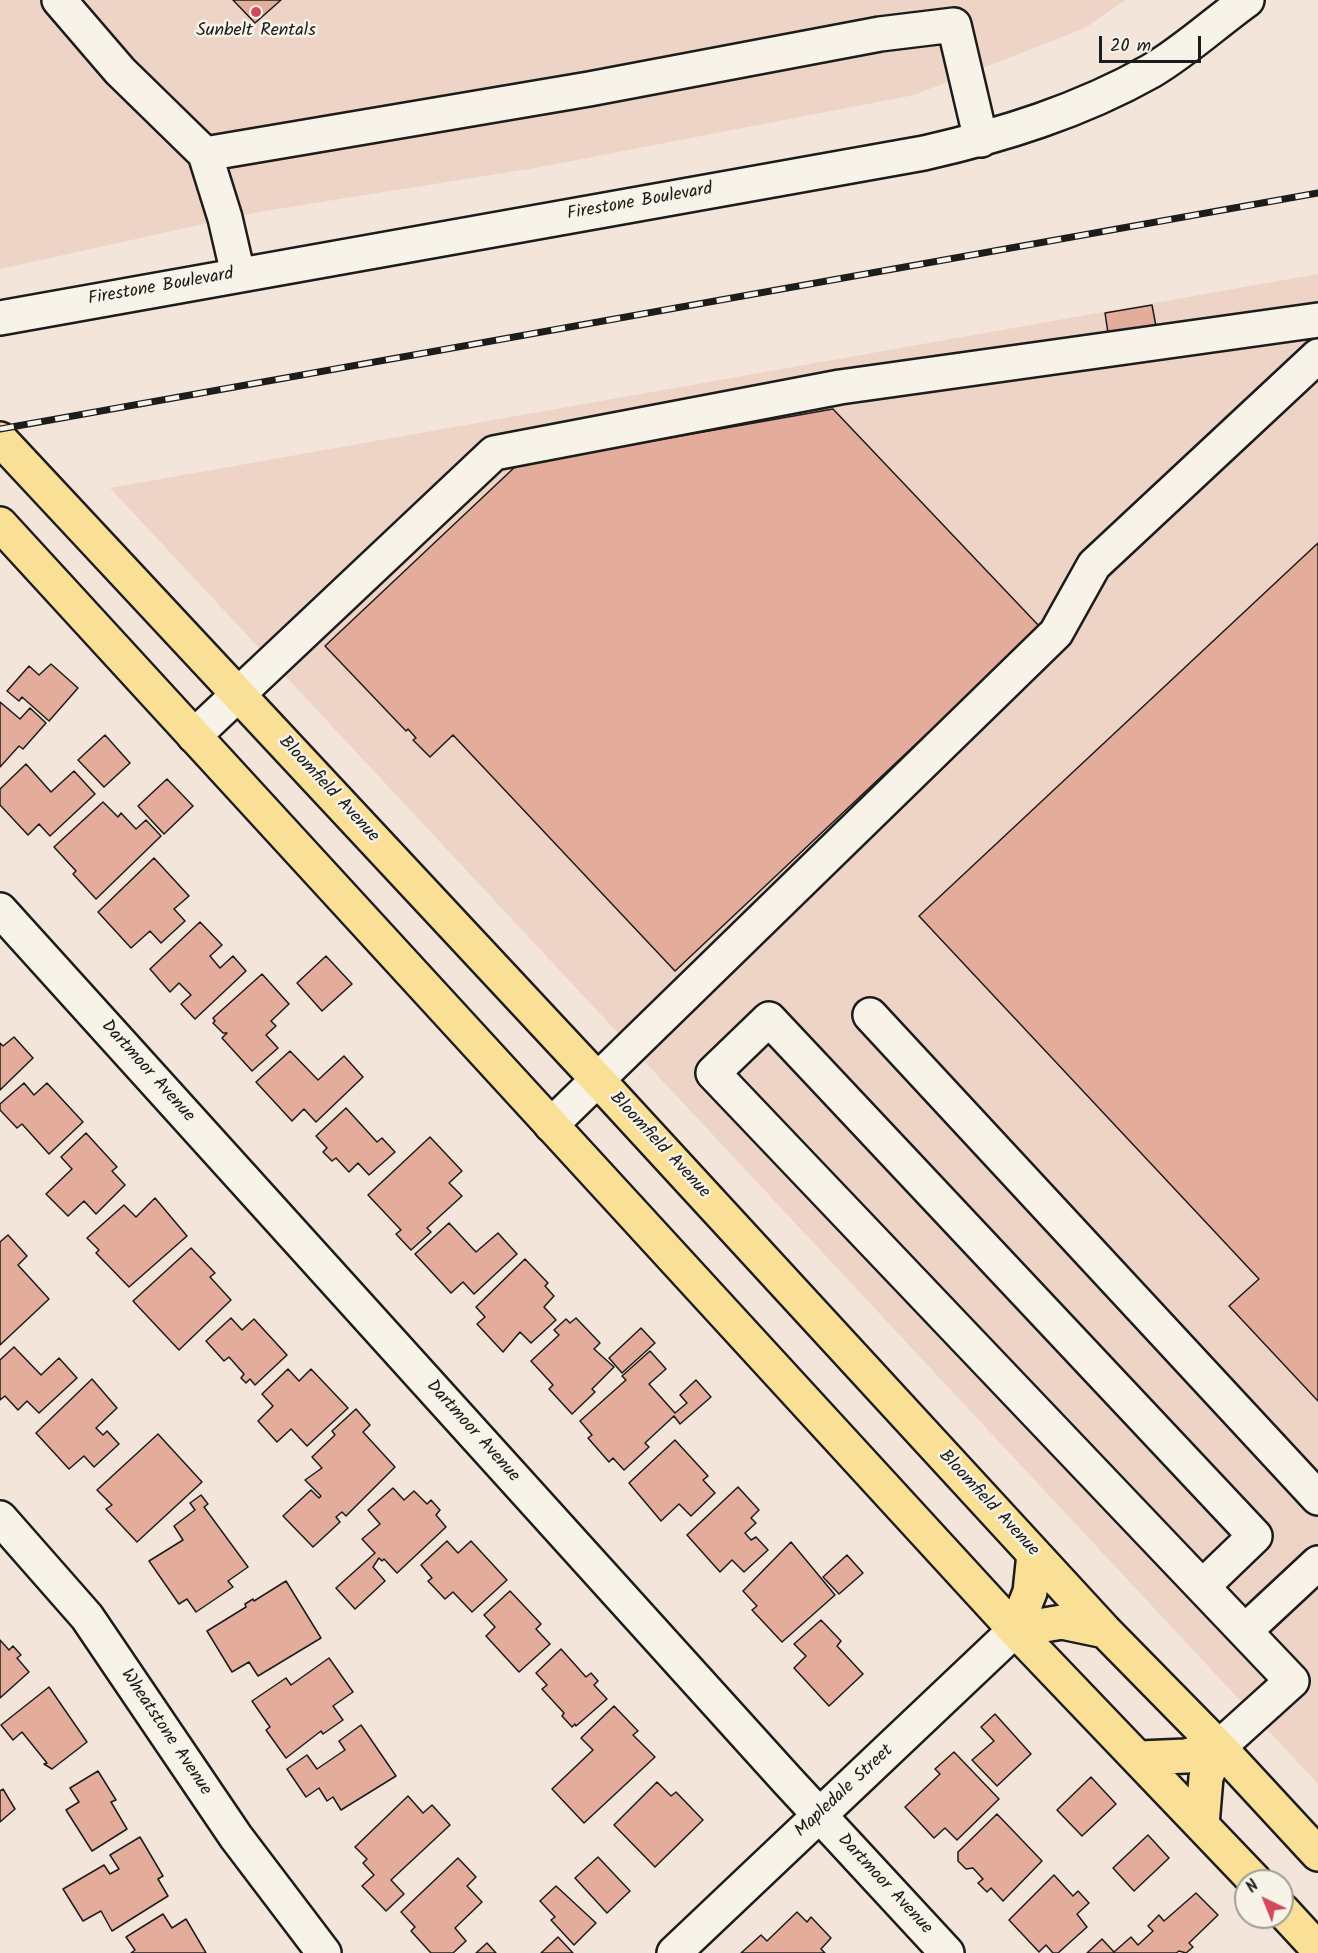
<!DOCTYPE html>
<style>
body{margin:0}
#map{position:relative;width:1318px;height:1953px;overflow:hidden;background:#f3e5d9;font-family:Kalam,sans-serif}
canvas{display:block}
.north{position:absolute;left:1234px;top:1869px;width:60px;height:60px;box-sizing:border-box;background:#f7f3e8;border:2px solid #9f9d96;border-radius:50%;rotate:317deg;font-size:16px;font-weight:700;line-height:24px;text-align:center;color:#1c1c1c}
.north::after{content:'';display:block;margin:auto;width:21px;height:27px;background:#d1495b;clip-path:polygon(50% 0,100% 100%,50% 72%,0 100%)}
.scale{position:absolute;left:1099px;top:36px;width:102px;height:27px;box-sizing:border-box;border:3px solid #1c1c1c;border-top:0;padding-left:8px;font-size:18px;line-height:21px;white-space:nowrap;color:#1c1c1c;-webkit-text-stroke:4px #f7f3e8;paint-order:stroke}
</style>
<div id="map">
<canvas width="1318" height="1953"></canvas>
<div class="north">N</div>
<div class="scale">20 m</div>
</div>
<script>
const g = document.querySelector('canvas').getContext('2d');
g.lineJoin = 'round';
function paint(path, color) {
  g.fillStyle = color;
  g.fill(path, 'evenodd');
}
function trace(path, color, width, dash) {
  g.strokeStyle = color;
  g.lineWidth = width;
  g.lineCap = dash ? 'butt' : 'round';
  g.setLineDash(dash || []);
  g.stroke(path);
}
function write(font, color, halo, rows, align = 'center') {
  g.font = font + ' Kalam,sans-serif';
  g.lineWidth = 5;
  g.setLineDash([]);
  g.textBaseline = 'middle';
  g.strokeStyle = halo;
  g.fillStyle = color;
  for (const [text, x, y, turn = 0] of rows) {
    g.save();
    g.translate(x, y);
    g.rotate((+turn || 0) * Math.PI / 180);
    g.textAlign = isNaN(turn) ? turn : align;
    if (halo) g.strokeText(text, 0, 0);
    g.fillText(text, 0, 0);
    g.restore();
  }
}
paint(new Path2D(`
 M0,0H1125L1085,28L914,95L535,168L258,212L0,269Z
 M1318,274V1784L110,488Z`), '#eed4c6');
const building = new Path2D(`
 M233,0H281L255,23Z
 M1152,305L1158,337L1110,346L1105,313Z
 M833,409L1040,627L675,971L453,735L430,757L413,740L416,738L408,729L406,731L325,646L517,465Z
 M1318,543V1401L1229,1306L1259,1279L919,916Z
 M51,664L78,688L49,721L22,697L19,701L7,691L29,666L39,675Z
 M0,702L20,719L30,708L46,723L23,749L19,746L0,767Z
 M105,735L130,763L104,787L78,760Z
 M26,764L51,792L74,771L95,794L50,836L39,824L28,835L0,805V789Z
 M167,779L193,806L164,834L138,806Z
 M103,802L118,817L121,813L136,829L146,820L161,836L96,899L73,874L76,871L54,847Z
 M154,858L189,896L174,909L185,921L161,943L150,931L131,948L98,912Z
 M200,922L222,945L210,956L220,968L233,956L246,971L195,1019L181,1004L191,995L179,983L170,992L150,969Z
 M326,956L352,984L322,1011L297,983Z
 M262,974L289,1004L271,1021L276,1026L266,1035L278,1048L252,1071L222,1038L227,1033H223L213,1023L215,1021L213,1018Z
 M14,1037L33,1058L0,1090V1043L3,1046Z
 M290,1051L318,1080L344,1056L363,1077L316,1122L304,1109L292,1121L256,1082Z
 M24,1083L34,1095L47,1083L83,1122L49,1154L22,1124L17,1128L0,1110V1104Z
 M346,1108L377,1142L382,1138L395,1152L369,1175L358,1163L349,1172L336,1158L332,1161L323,1152L327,1148L316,1136Z
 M86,1133L117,1167L112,1171L125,1185L96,1214L84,1201L68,1216L46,1194L72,1169L61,1157Z
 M430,1137L462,1171L449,1183L462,1196L427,1228L431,1232L411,1250L396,1234L401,1230L368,1195Z
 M155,1198L187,1236L129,1287L96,1253L99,1250L87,1238L124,1205L136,1217Z
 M449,1223L476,1252L498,1233L517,1254L474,1294L463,1282L451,1293L415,1254Z
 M8,1235L27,1256L18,1265L49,1299L0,1345V1242Z
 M191,1248L215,1273L210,1277L231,1300L179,1350L133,1301Z
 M525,1259L548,1283L545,1286L554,1296L544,1307L556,1320L531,1343L520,1332L503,1352L477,1324L485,1317L476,1307Z
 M231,1318L242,1330L254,1319L287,1355L255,1385L250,1379L246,1383L241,1378L244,1374L229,1357L224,1361L206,1341Z
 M576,1318L600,1343L594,1349L614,1367L592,1389L595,1392L572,1414L549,1389L553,1385L531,1361L559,1335L554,1330L566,1319L570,1323Z
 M641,1328L655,1343L622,1373L609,1358Z
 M14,1347L41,1375L59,1358L77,1378L39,1413L27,1401L18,1410L5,1396L0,1400V1360Z
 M650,1351L666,1369L649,1384L675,1413L687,1403L680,1395L696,1380L711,1397L680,1424L674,1416L645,1443L649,1447L624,1470L613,1458L609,1462L588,1438L592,1435L580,1421L626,1380L622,1376Z
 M288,1369L299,1381L311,1369L348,1408L307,1446L291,1429L277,1442L258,1421L273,1406L262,1394Z
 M92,1379L117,1408L96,1428L103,1435L107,1431L119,1444L94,1467L84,1456L69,1469L36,1433Z
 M356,1409L370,1425L363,1432L395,1467L346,1516L342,1512L336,1517L340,1522L313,1547L283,1516L311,1490L319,1498L321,1496L305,1480L322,1468L312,1457L335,1435L332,1431Z
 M158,1434L202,1482L137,1542L106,1509L112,1505L97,1490Z
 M675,1440L708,1476L703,1480L715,1493L691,1516L679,1504L661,1521L629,1483Z
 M738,1487L759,1510L751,1518L756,1523L745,1533L751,1540L756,1537L768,1550L744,1572L732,1560L720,1572L687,1535Z
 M393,1488L404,1500L414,1491L427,1504L431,1500L440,1510L436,1515L446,1527L397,1573L384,1559L382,1561L379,1558L373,1567L385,1581L355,1609L336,1588L375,1553L362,1539L380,1524L368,1510Z
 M201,1495L208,1504L204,1507L248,1567L228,1581L233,1587L196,1612L187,1599L179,1604L149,1561L183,1540L174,1526L195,1510L190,1503Z
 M447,1541L458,1553L471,1541L507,1580L472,1612L453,1592L445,1599L428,1581L432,1578L421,1565Z
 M791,1542L835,1595L782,1642L752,1610L757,1606L743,1591Z
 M847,1555L863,1573L839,1594L823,1577Z
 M286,1581L321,1638L258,1676L249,1662L232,1672L207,1631L246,1607L245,1604L253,1599L254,1601Z
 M510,1591L541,1624L536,1629L550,1644L519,1672L486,1636L495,1627L484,1615Z
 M821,1620L841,1641L837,1646L863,1674L829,1706L794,1668L806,1656L794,1644Z
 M0,1640L9,1650L13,1646L21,1655L17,1658L29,1672L0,1698Z
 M561,1649L586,1677L591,1673L598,1681L594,1685L607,1699L576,1726L575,1724L572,1727L562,1716L564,1713L542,1689L547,1685L536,1673Z
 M329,1658L353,1692L333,1706L343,1720L323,1734L321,1731L286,1758L266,1730L270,1727L252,1701L286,1678L291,1685Z
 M49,1687L87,1742L52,1769L44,1764L47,1763L22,1732L13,1740L1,1725Z
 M614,1706L638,1731L633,1735L655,1757L584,1823L552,1789L593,1750L581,1738Z
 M995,1714L1031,1754L997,1786L972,1760L994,1741L981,1727Z
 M361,1725L396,1776L341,1810L333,1797L327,1801L319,1788L306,1797L287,1769L307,1755L317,1769L345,1750L339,1741Z
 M954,1752L999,1799L957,1840L945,1828L934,1838L905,1807L940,1774L935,1769Z
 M98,1771L116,1800L111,1802L127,1829L92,1851L66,1810L79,1802L70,1788Z
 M1091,1777L1116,1804L1082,1836L1057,1810Z
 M657,1782L671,1796L676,1792L703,1820L655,1867L614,1825Z
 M3,1789L15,1809L0,1822V1791Z
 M408,1796L423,1813L432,1805L450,1825L391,1880L404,1894L386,1911L362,1886L374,1875L363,1863L367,1859L355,1847Z
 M997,1814L1042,1861L1003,1901L991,1888L987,1892L978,1883L983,1879L973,1868L966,1869L958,1861V1852Z
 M1148,1835L1169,1858L1134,1891L1113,1868Z
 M140,1837L163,1876L158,1879L168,1896L112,1931L101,1911L83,1921L63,1889L104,1865L110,1874L119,1869L110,1855Z
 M598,1857L630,1891L607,1913L575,1878Z
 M458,1858L476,1877L467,1886L482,1902L455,1928L466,1941L453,1953H431L411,1931L415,1927L401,1912Z
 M1054,1875L1073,1896L1078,1891L1089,1903L1077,1914L1087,1927L1058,1953H1053L1046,1945L1039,1952L1009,1920Z
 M556,1886L596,1923L574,1945L551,1920L555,1917L540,1901Z
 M1196,1893L1218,1915L1189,1943L1193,1947L1186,1953L1179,1951L1176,1953H1087L1102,1939L1114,1952L1131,1937L1138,1945L1153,1931L1148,1926L1159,1915L1164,1921Z
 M797,1912L807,1922L811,1917L831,1938L821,1949L825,1953H741L761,1935L767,1941Z
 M163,1914L172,1928L186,1919L206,1953H131L135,1950L126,1937Z
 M558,1937L573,1953H541Z
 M487,1943L496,1953H476Z`);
paint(building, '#e4ac9b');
trace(building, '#1c1c1c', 1.5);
const minor = new Path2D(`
 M59,0L120,71L205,154L225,218L238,274
 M205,154L589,89L880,34L954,25L981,140
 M0,318L924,153C1003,135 1080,111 1151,71C1185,51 1215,23 1247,0
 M194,736L494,453L840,387L1318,320
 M0,910L787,1780L947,1953
 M870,1015L1318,1498
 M551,1125L1056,633L1094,565L1318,356
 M0,1518L87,1617L236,1837L324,1953
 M1203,1586L1255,1536L769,1019L713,1073L1292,1681L1219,1747
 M1245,1631L1318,1563
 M674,1953L1015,1630`);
const major = new Path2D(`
 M0,439L598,1080L1105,1631L1219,1747L1318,1854
 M0,524L1015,1630L1255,1881
 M1015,1630L1062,1622L1105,1631
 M1015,1630L1030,1592L1034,1554
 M1140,1758L1186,1756L1219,1747
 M1202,1825L1206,1777L1219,1747
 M1282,1910L1318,1949`);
trace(minor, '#1c1c1c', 38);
trace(major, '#1c1c1c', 38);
trace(minor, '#f7f3e8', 33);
trace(major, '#fadf96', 33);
const rail = new Path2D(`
 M0,429L1318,193`);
trace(rail, '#1c1c1c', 7);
trace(rail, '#f7f3e8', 4.5, [14]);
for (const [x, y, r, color] of [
 [256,12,6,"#d1495b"]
]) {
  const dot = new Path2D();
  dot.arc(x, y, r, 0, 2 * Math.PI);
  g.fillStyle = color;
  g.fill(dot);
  trace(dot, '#f7f3e8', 2);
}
write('18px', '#1c1c1c', '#f7f3e8', [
 ["Sunbelt Rentals",256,32]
]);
write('18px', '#1c1c1c', '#f7f3e8', [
 ["Firestone Boulevard",640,203,-10],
 ["Firestone Boulevard",161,288,-10],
 ["Bloomfield Avenue",328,790,47],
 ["Dartmoor Avenue",147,1072,48],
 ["Bloomfield Avenue",659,1146,47],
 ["Dartmoor Avenue",472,1432,48],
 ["Bloomfield Avenue",988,1504,47],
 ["Wheatstone Avenue",165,1733,56],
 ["Mapledale Street",845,1792,-43],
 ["Dartmoor Avenue",884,1885,47]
]);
</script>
